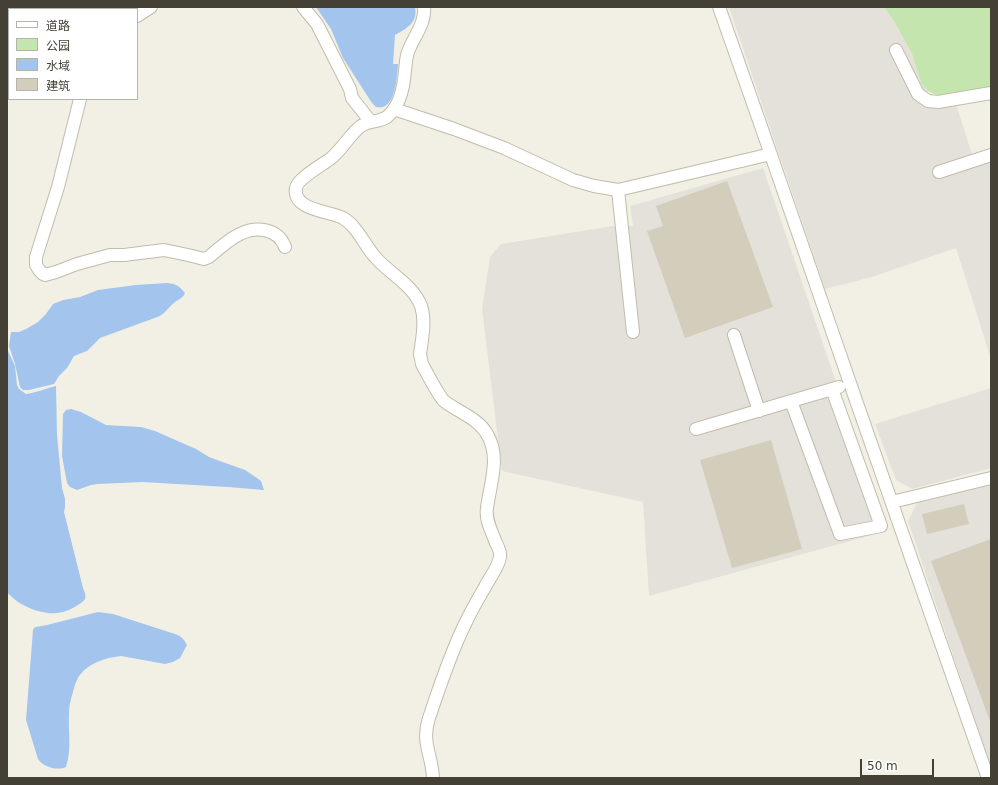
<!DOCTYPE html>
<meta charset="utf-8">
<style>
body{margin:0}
#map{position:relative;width:998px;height:785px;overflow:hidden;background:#f2f0e5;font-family:"DejaVu Sans","Noto Sans SC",sans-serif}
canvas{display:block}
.frame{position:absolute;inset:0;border:8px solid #444035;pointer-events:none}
.legend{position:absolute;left:8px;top:8px;width:130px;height:92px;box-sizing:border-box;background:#fff;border:1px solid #b4b3ae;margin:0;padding:5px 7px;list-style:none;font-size:12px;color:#444035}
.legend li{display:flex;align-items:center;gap:8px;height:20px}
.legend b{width:20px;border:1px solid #b4b3ae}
.scale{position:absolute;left:860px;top:759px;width:74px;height:18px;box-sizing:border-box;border:2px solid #444035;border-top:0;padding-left:5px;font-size:12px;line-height:14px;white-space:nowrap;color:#444035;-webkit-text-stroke:3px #fff;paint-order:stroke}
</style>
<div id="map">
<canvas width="998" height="785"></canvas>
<div class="frame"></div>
<ul class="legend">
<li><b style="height:5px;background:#fff"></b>道路</li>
<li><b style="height:11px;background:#c5e5af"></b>公园</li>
<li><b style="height:11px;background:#a3c4ed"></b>水域</li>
<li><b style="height:11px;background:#d3cdbb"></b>建筑</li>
</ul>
<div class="scale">50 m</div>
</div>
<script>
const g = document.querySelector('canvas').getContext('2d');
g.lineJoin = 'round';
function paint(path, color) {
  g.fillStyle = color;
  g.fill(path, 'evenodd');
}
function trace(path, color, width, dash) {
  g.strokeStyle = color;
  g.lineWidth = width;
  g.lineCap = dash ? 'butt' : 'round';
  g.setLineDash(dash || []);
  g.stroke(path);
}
paint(new Path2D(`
 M729,7H884L895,23L912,54L921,83L928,91L927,107L956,104L976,167L991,162V359L956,248L872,277L825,289Z
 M763,168L887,531L649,596L643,502L502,471L482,309L490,257L501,244L613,226H633L630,206Z
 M991,388V468L912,489L896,480L875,424Z
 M991,485V768L908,521L917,503Z`), '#e4e1da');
paint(new Path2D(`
 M884,7H991V89L945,96L934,94L928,91L921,83L912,54L895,23Z`), '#c5e5af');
paint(new Path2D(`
 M316,7H415C418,23 407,28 395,35L393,64H398C397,75 396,100 385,106C382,108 379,107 376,107L372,103L343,58L331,29Z
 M167,283C177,284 179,286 185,293C183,298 179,299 175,302C170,306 166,312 160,316L100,338L87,351L74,356L67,368L59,376L54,384L29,390H23L20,387L15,364L9,346L11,332H19L26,329L38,322L46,314L53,304L63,300L80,297L98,290L136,285Z
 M7,334L8,351L15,366L17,385L19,389L26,394C36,393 46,388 56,386L57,435L62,488L65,499V507L64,512L83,588C87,598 87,599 78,605C72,609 65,612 57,613C41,615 17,605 7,592Z
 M71,409L81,412L106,425L141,427L155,431L196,449L209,457L217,460L245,470L257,478L261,481L264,490L228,487L142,482L98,484L91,485L77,490L70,487L67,483L62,456L63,414L66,410Z
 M98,612L113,614L175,634C181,636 184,639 187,645L180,658L173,662L165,664L121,656C104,658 85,664 77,680C75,684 74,688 73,692C71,698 69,706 69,713C68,732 72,748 66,767C57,771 43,767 38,759L26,720L33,630L34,628L36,627L47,625Z`), '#a3c4ed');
paint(new Path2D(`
 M727,181L773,307L685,338L647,231L663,226L656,206Z
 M771,440L802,549L732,568L700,460Z
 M964,504L969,524L927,534L922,514Z
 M991,539V724L931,561Z`), '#d3cdbb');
const minor = new Path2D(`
 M303,7L317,24L350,89L352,98L371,122
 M424,7C426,23 413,38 408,52C406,57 406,64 405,70C404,86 400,106 387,117C380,122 368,121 361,126C349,135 342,150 330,159C322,165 297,179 296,188C292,210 329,211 343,218C358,227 364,245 376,258C390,274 413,285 421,306C426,321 422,339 420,354L422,364C427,373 438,395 444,401C458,412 478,418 487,434C501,457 490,484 487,508C485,520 492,532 496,543C498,547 501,552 500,557C498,568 490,577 485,587C478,599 471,611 465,624C450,654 440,686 429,718C421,743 432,754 433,778
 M719,7L762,129L859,409L988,778
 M137,16L151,7
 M896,50L918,94L928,101L938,102L991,93
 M80,99L58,187L36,257V265L39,270L43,274L45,275L56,272L77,264L110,255H124L164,250L188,255L204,259L209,257C217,250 231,238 240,234C256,226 278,228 285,247
 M394,109L454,129L504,148L573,180L594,186L618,190L771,154
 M939,172L991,155
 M618,190L633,332
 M734,335L759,411
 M791,401L840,534L881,526L832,389
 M696,429L839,387
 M892,502L991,478`);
trace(minor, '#c0bcab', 14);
trace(minor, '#fff', 12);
</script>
